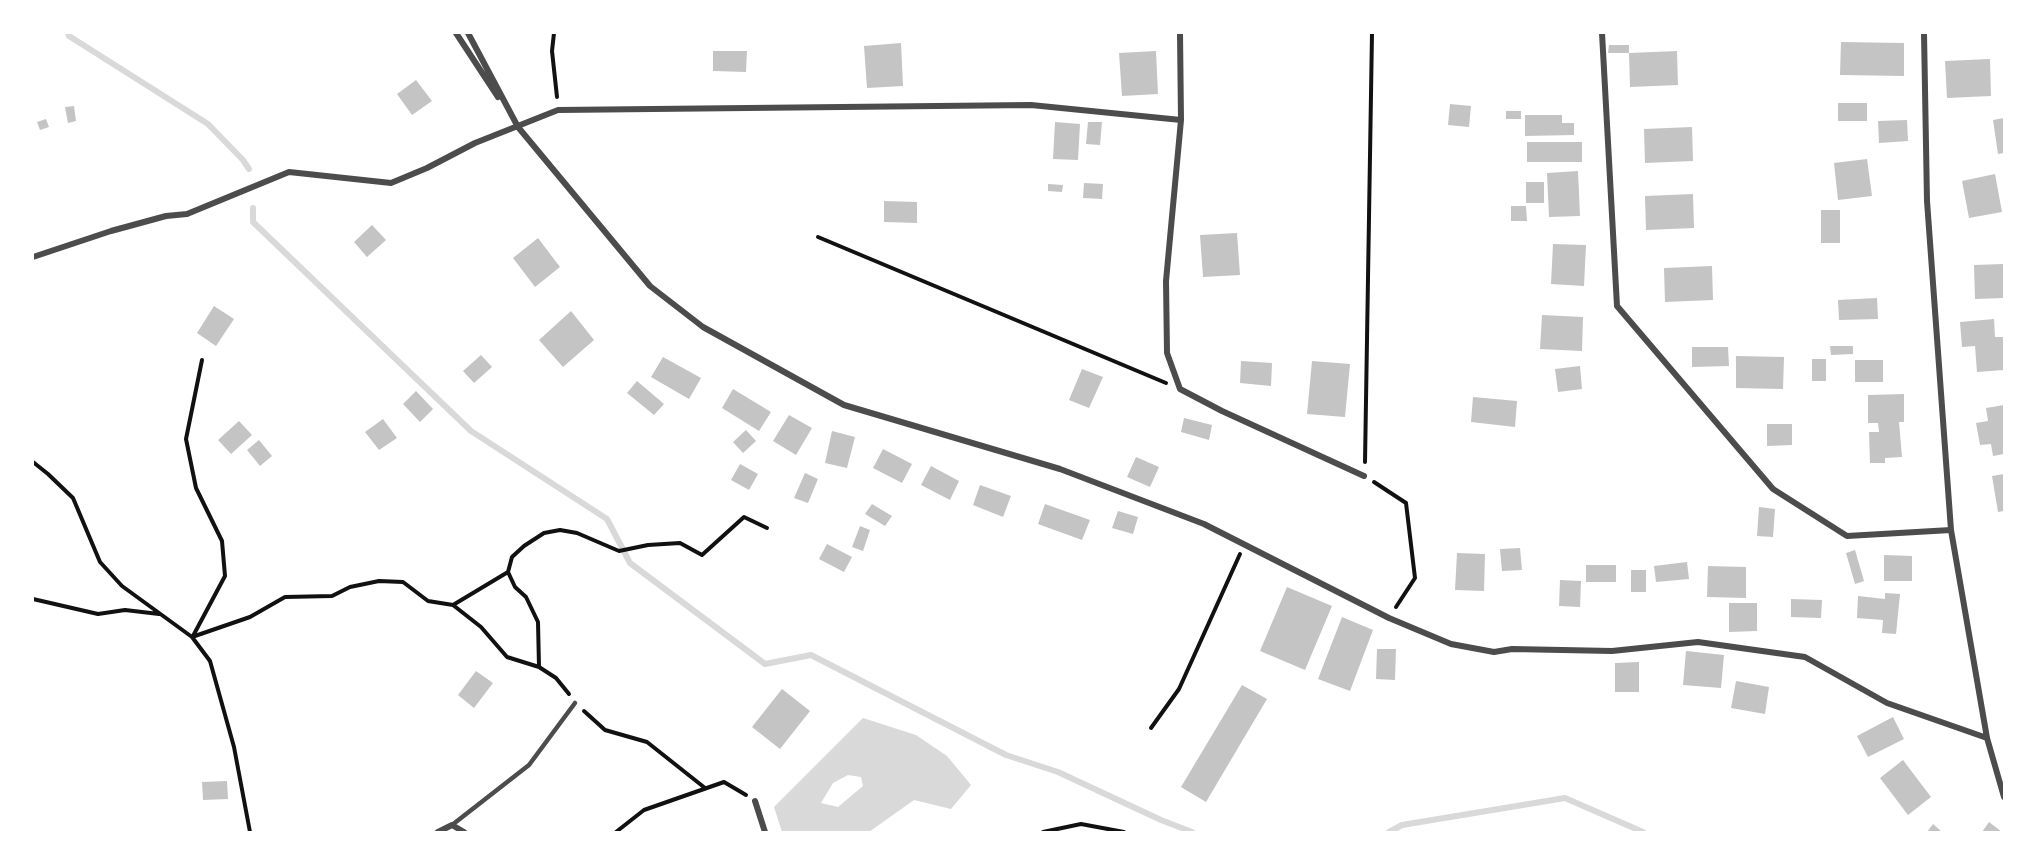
<!DOCTYPE html>
<style>
body{margin:0}
#map{position:relative;width:2037px;height:865px;overflow:hidden;background:#fff;font-family:"Playfair Display",serif}
canvas{display:block}
.frame{position:absolute;inset:0;border:34px solid #fff;pointer-events:none}
</style>
<div id="map">
<canvas width="2037" height="865"></canvas>
<div class="frame"></div>
</div>
<script>
const g = document.querySelector('canvas').getContext('2d');
g.lineJoin = 'round';
function paint(path, color) {
  g.fillStyle = color;
  g.fill(path, 'evenodd');
}
function trace(path, color, width, dash) {
  g.strokeStyle = color;
  g.lineWidth = width;
  g.lineCap = dash ? 'butt' : 'round';
  g.setLineDash(dash || []);
  g.stroke(path);
}
paint(new Path2D(`
 M863,718L916,735L947,756L971,785L951,809L914,800L869,832H782L774,807ZM848,775L861,777L863,786L838,807L821,803L833,783Z`), '#d9d9d9');
trace(new Path2D(`
 M68,33L69,36L208,124L243,160L249,169
 M253,208V222L471,431L607,519L630,563L765,664L811,655L1006,755L1058,772L1161,820L1192,832
 M1389,832L1402,825L1565,798L1643,832`), '#d9d9d9', 6);
paint(new Path2D(`
 M1841,42L1904,43V76L1840,75Z
 M901,43L903,86L867,88L864,46Z
 M1609,45H1629V53H1608Z
 M713,51H747L746,72L713,71Z
 M1156,51L1158,94L1122,96L1119,53Z
 M1677,51L1678,85L1630,87L1629,53Z
 M1990,59L1991,96L1947,98L1945,61Z
 M416,80L432,101L412,115L397,94Z
 M1838,103H1867V121H1838Z
 M1450,104L1471,106L1469,127L1448,125Z
 M74,106L76,121L68,123L65,107Z
 M1506,111H1521V119H1506Z
 M1525,115H1562V123H1574V135L1525,136Z
 M2004,118V153L1998,154L1993,120Z
 M46,119L49,127L40,130L37,122Z
 M1907,120L1908,141L1879,143L1878,121Z
 M1055,122L1080,124L1078,160L1053,159Z
 M1088,122H1102L1100,145L1086,144Z
 M1692,127L1693,161L1645,163L1644,129Z
 M1527,142H1582V162H1527Z
 M1867,159L1872,196L1838,200L1834,163Z
 M1578,171L1580,216L1549,217L1547,173Z
 M1995,174L2002,212L1969,218L1962,181Z
 M1526,182H1544V203H1526Z
 M1084,183L1103,184L1102,199L1083,198Z
 M1048,184L1063,185L1062,192L1048,191Z
 M1693,194L1694,228L1646,230L1645,196Z
 M884,201L917,202V223L884,222Z
 M1511,206H1526L1527,221H1511Z
 M1821,210H1840V243H1821Z
 M372,225L386,240L367,257L354,242Z
 M1237,233L1240,275L1203,277L1200,235Z
 M538,238L560,267L535,287L513,258Z
 M1553,244L1586,245L1584,286L1551,284Z
 M2004,264V298L1975,299L1974,265Z
 M1712,266L1713,300L1665,302L1664,268Z
 M1877,298L1878,319L1839,320L1838,300Z
 M214,306L234,319L216,346L197,333Z
 M571,311L594,340L563,367L539,340Z
 M1542,315L1583,317L1582,351L1540,349Z
 M1994,319L1995,337H2004V370L1977,372L1975,346L1962,347L1960,322Z
 M1830,346H1853V354L1831,355Z
 M1692,347H1728L1729,366L1692,367Z
 M481,355L492,367L474,383L463,371Z
 M1736,356L1784,357L1783,389L1736,388Z
 M663,357L701,378L689,399L651,377Z
 M1812,359H1826V381H1812Z
 M1855,360H1883V382H1855Z
 M1241,361L1272,363L1271,386L1240,383Z
 M1312,361L1350,364L1345,417L1307,414Z
 M1580,366L1582,389L1558,392L1555,369Z
 M1082,369L1103,377L1089,408L1069,400Z
 M637,381L664,404L654,415L627,393Z
 M733,389L771,412L759,431L722,408Z
 M416,391L433,409L420,422L403,404Z
 M1904,394V422H1899L1902,457L1885,458V463H1870L1869,432H1879L1878,423H1868V395Z
 M1473,397L1517,401L1515,427L1471,422Z
 M2004,405V454L1993,456L1991,444L1980,445L1976,423L1988,421L1986,408Z
 M789,415L812,428L796,455L773,441Z
 M1184,418L1212,425L1209,440L1181,432Z
 M383,419L397,438L379,450L365,432Z
 M239,421L252,435L231,454L218,440Z
 M1767,424H1792V445L1767,446Z
 M746,430L756,441L743,453L733,442Z
 M832,431L855,437L847,468L825,463Z
 M259,440L272,456L260,466L247,450Z
 M883,449L912,464L902,483L873,468Z
 M1136,457L1159,467L1150,487L1127,477Z
 M740,464L758,474L749,490L731,480Z
 M931,466L959,481L950,500L921,485Z
 M805,473L818,479L808,503L794,498Z
 M2004,474V511L1998,512L1992,476Z
 M980,485L1011,496L1003,517L973,505Z
 M872,504L892,516L885,526L865,514Z
 M1045,504L1090,520L1082,540L1038,524Z
 M1759,507L1775,509L1773,537L1757,536Z
 M1118,511L1138,517L1133,534L1112,528Z
 M860,526L870,530L863,551L852,547Z
 M827,544L852,557L844,572L819,559Z
 M1520,548L1522,570L1502,571L1500,549Z
 M1855,550L1864,581L1855,584L1846,553Z
 M1457,553L1485,554L1484,591L1455,590Z
 M1884,555L1912,556V581H1884Z
 M1687,562L1689,579L1656,582L1654,566Z
 M1586,565H1616V582H1586Z
 M1708,566L1746,567V598L1707,597Z
 M1631,570H1646V592H1631Z
 M1560,580L1581,581L1580,607L1559,606Z
 M1287,587L1332,606L1305,670L1260,651Z
 M1885,593L1900,594L1896,634L1882,633L1883,620L1857,618L1858,596L1885,599Z
 M1791,599L1822,600L1821,618L1791,617Z
 M1729,603H1757V631L1729,632Z
 M1342,617L1373,630L1350,691L1318,679Z
 M1377,649H1396L1395,680L1376,679Z
 M1686,651L1724,655L1721,688L1683,685Z
 M1639,662V692H1615V663Z
 M476,671L493,683L474,708L458,695Z
 M1736,681L1769,687L1765,714L1731,708Z
 M1242,685L1267,699L1206,802L1181,787Z
 M782,689L810,711L780,749L752,727Z
 M1893,717L1904,739L1868,757L1857,736Z
 M1903,760L1931,797L1908,815L1880,778Z
 M227,781L228,799L203,800L202,782Z
 M1989,822L2002,832H1982Z
 M1933,824L1942,832H1927Z`), '#c4c4c4');
trace(new Path2D(`
 M554,33L552,51L557,97
 M818,237L1166,383
 M33,462L48,474L73,498L100,562L122,586L192,637L210,661L234,747L250,832
 M1365,462L1372,33
 M1374,482L1406,503L1415,578L1396,607
 M33,599L98,614L125,610L159,614
 M453,605L508,572
 M193,636L225,576L222,541L196,488L186,439L202,360
 M192,637L250,617L285,597L332,596L350,587L379,581L403,582L428,601L453,605L481,627L507,657L539,667
 M569,694L556,678L539,667L538,622L526,597L515,587L508,572L512,557L524,546L544,533L560,530L577,533L619,551L648,545L680,543L702,555L744,517L767,528
 M584,711L605,730L647,742L705,788
 M1151,728L1179,689L1240,554
 M616,832L644,810L724,782L746,795
 M1043,832L1081,824L1124,832`), '#111', 4);
trace(new Path2D(`
 M452,825L529,765L575,703`), '#4c4c4c', 4.5);
trace(new Path2D(`
 M456,33L498,97
 M468,33L518,127L650,286L703,327L844,405L1060,469L1204,524L1389,618L1451,644L1494,652L1512,649L1612,651L1698,642L1805,657L1887,703L1987,738
 M1180,33L1181,120L1166,281L1167,353L1180,389L1222,411L1364,476
 M1602,33L1617,306L1773,489L1847,536L1951,530
 M1924,33L1927,201L1951,530L1987,738L2004,797
 M33,257L111,231L166,216L187,214L289,172L391,183L427,168L475,143L558,110L1031,105L1181,120
 M755,801L765,832
 M438,832L452,825L464,832`), '#4c4c4c', 6);
</script>
